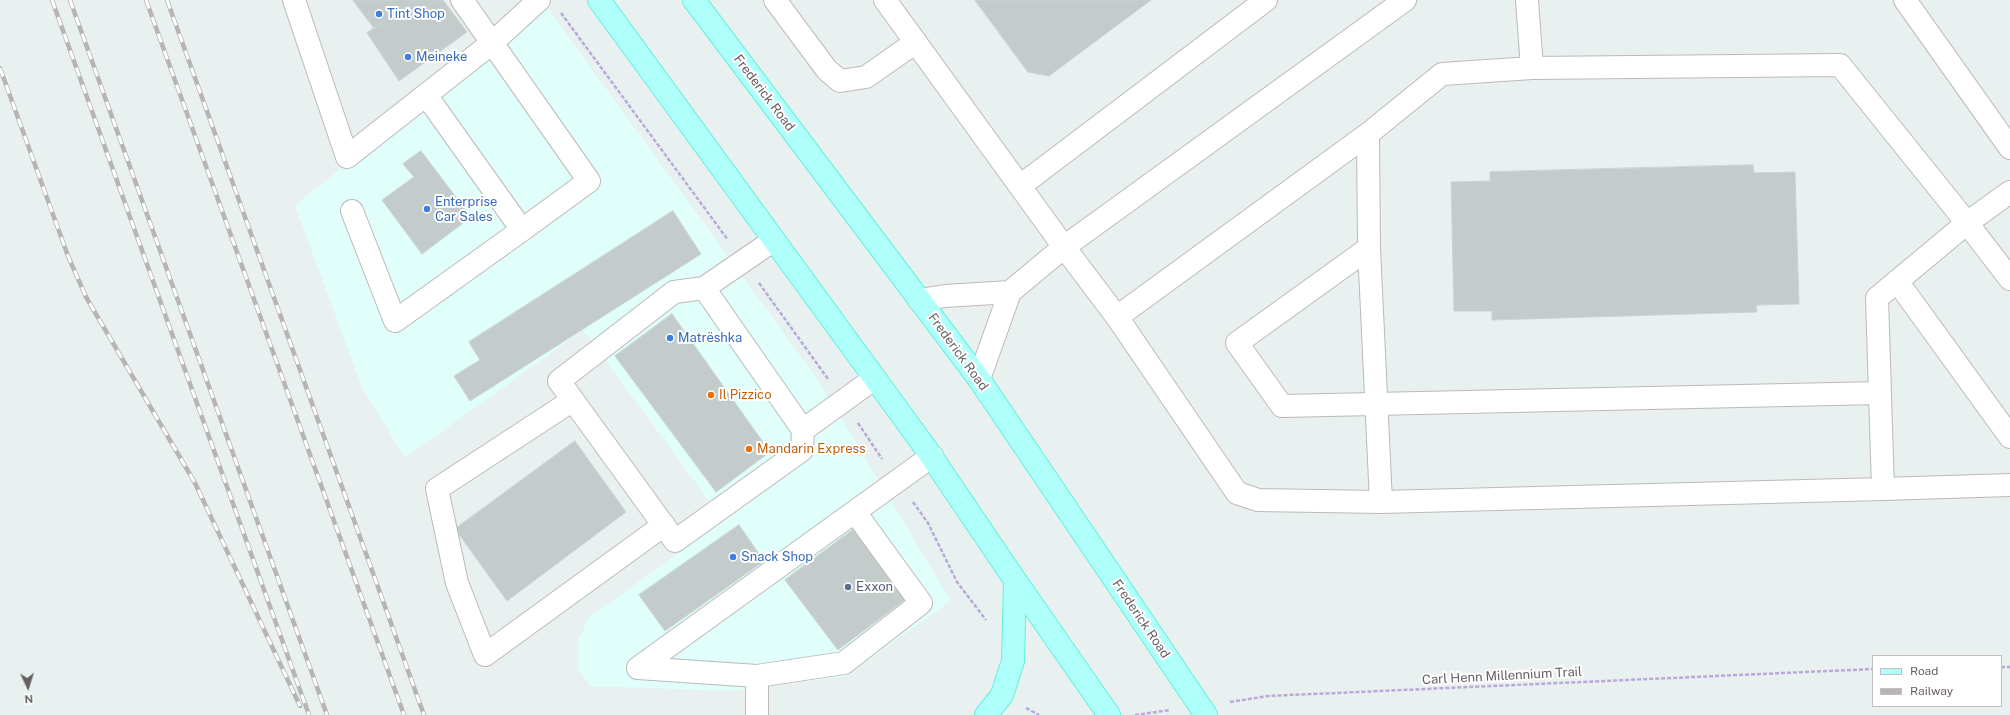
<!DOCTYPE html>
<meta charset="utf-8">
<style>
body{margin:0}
#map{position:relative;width:2010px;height:715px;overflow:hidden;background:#e8f1f0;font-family:"Public Sans",sans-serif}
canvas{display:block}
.legend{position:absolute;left:1872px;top:655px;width:130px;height:52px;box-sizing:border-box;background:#fff;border:1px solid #c3bfc0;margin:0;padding:5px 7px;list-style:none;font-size:12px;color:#685f62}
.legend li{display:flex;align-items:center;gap:8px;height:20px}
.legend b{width:20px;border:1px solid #c3bfc0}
.north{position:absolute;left:8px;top:667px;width:40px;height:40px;-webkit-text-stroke:3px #fff;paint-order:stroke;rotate:176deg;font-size:11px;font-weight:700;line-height:16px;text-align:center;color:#685f62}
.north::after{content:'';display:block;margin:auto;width:14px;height:18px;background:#685f62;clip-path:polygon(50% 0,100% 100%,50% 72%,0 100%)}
</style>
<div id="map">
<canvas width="2010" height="715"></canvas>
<ul class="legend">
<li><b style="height:5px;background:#affffb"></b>Road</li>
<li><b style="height:5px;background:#b6b4b4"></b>Railway</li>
</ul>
<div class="north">N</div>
</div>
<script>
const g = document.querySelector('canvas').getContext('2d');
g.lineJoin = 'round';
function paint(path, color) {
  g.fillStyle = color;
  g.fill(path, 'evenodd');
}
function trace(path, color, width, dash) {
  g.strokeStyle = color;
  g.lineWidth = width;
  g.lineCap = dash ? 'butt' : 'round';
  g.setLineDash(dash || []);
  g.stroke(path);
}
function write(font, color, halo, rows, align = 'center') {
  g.font = font + ' "Public Sans",sans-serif';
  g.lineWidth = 4;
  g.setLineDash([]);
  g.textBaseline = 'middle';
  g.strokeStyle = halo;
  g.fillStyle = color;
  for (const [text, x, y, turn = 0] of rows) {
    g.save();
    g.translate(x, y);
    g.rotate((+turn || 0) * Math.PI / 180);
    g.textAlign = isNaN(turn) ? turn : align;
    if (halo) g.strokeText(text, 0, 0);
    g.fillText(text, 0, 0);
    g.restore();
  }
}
paint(new Path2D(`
 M546,6L820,383L951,601L846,676L731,691L590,686L578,668V642L588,618L724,521L583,330L405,458L361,385L295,205Z`), '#e0fefa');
const building = new Path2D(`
 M353,0H415L374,28Z
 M415,0H443L467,32L399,81L367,33Z
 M975,0H1151L1049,76L1028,72Z
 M421,151L471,217L422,254L382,200L414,177L403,164Z
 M1753,165L1754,173L1795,172L1799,304L1756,305L1757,312L1492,320V311H1454L1451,182L1490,181V172Z
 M673,211L701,254L470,401L454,376L480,360L469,342Z
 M672,314L770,452L716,492L615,356Z
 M575,441L626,512L507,601L455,529Z
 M739,525L764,561L665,631L639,595Z
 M858,526L911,595L838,650L785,580Z`);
paint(building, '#c4cccb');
trace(building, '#c6d6d3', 1);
const minor = new Path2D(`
 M294,0L347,157L492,43L539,0
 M775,0L827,70L840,81L866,77L916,42
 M885,0L1064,247L1117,317L1237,493L1258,500L1381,502
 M1527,0L1532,68
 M1905,0L2010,148
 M1840,65L1967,223L1877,298L1883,489L1381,502L1369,248L1368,134L1442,74L1532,68Z
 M426,95L522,230L589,181L462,0
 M1020,186L1266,0
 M2010,192L1967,223L2010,279
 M352,211L395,321L522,230
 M774,240L704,288L803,430L875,378
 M1369,248L1237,343L1282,406L1879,393
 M1897,281L2010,437
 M704,288L674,292L559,381L675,541L802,450L803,430
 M919,300L945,296L1010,292L1064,247L1405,0
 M1117,317L1368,134
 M979,379L1010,292
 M573,400L437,489L457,583L485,655L664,525
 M1883,489L2010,485
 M638,668L932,456
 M638,668L757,676V715
 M757,676L844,663L921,603L855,512`);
const major = new Path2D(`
 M599,0L925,447L1015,580L1109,715
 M694,0L979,379L1206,715
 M986,715L1002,695L1013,661L1015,580`);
trace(minor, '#beb8b9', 24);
trace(major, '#60f2da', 24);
trace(new Path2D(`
 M561,13L728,240
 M759,283L828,379
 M858,423L882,459
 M913,502L928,523L957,582L986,620
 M2001,667H2010
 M1230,702L1268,696L1873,669
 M1026,708L1039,715
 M1135,715L1170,710`), '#bba8da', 2.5, [4, 2]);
trace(minor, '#fff', 22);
trace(major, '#affffb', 22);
const rail = new Path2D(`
 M52,0L309,715
 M70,0L327,715
 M146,0L404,715
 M167,0L424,715
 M0,68L68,256L86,297L195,483L300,706`);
trace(rail, '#b6b4b4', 4.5);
trace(rail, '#fff', 3, [9]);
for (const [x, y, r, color] of [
 [379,14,4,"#3f7fe0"],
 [408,57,4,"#3f7fe0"],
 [427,209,4,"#3f7fe0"],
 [670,338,4,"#3f7fe0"],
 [711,395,4,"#e8710a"],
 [749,449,4,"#e8710a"],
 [733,557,4,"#3f7fe0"],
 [848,587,4,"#5c6f8a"]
]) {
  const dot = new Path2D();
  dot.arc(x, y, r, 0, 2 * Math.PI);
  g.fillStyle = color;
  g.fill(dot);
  trace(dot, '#fff', 1.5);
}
write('13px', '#366cbe', '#fff', [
 ["Tint Shop",387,14],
 ["Meineke",416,57],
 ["Enterprise",435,202],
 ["Car Sales",435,217],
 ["Matrëshka",678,338],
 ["Snack Shop",741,557]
], 'left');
write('13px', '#685f62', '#fff', [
 ["Frederick Road",764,93,53],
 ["Frederick Road",958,352,54],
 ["Frederick Road",1141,619,56],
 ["Carl Henn Millennium Trail",1502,676,-3]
]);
write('13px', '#c56008', '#fff', [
 ["Il Pizzico",719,395],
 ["Mandarin Express",757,449]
], 'left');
write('13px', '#4e5e75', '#fff', [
 ["Exxon",856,587]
], 'left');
</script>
